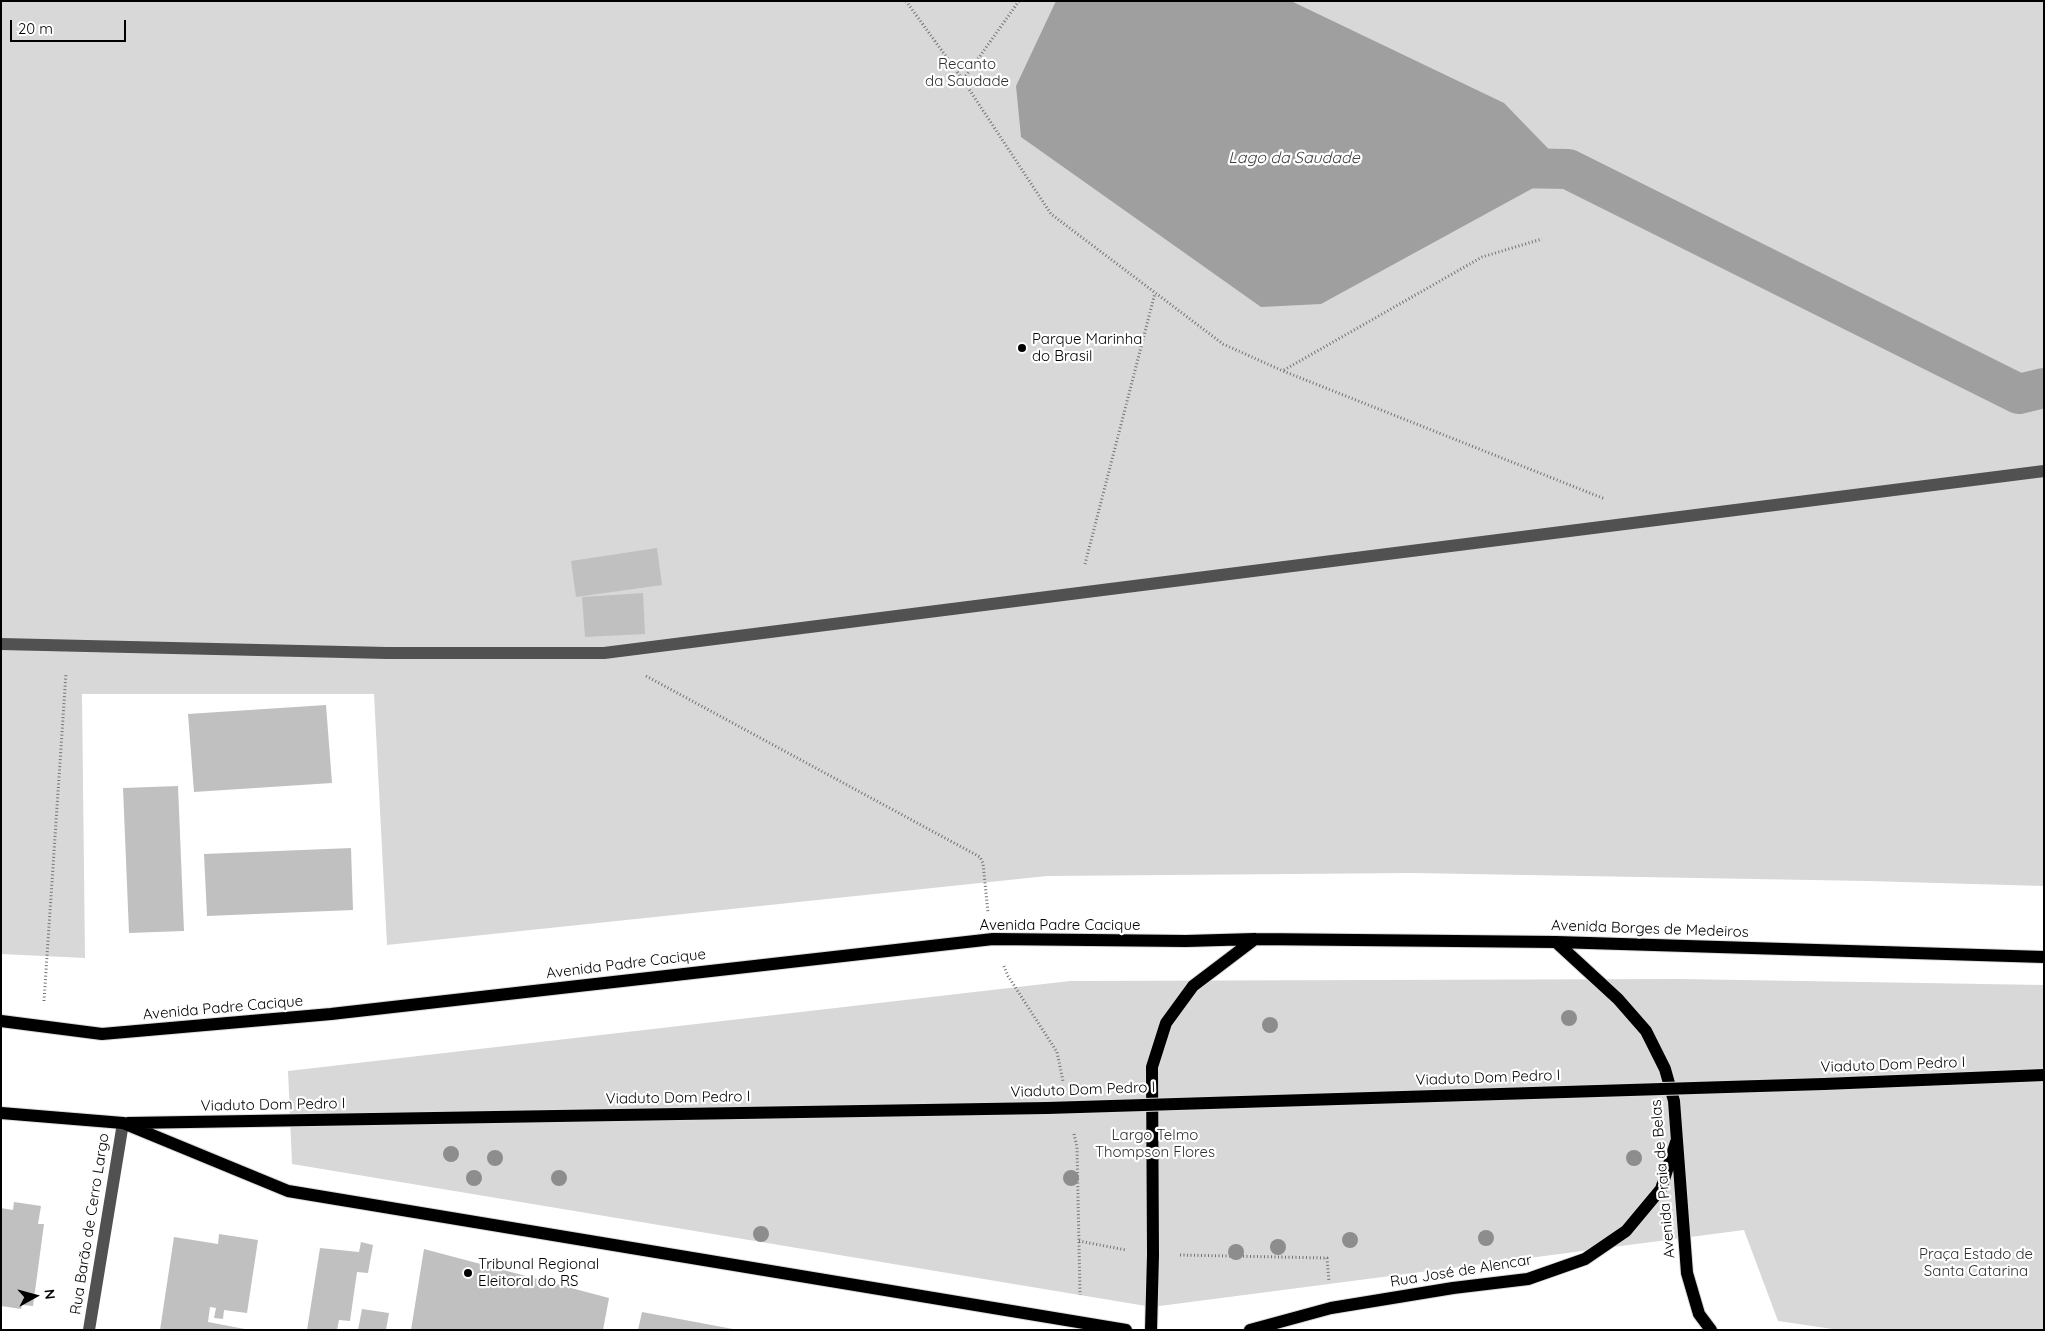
<!DOCTYPE html>
<meta charset="utf-8">
<style>
body{margin:0}
#map{position:relative;width:2045px;height:1331px;overflow:hidden;background:#fff;font-family:Quicksand,sans-serif}
canvas{display:block}
.frame{position:absolute;inset:0;border:2px solid #000;pointer-events:none}
.north{position:absolute;left:10px;top:1271px;width:50px;height:50px;-webkit-text-stroke:4px #fff;paint-order:stroke;rotate:83deg;font-size:14px;font-weight:700;line-height:20px;text-align:center;color:#000}
.north::after{content:'';display:block;margin:auto;width:18px;height:22px;background:#000;clip-path:polygon(50% 0,100% 100%,50% 72%,0 100%)}
.scale{position:absolute;left:10px;top:20px;width:116px;height:22px;box-sizing:border-box;border:2px solid #000;border-top:0;padding-left:6px;font-size:15px;line-height:18px;white-space:nowrap;color:#000;-webkit-text-stroke:4px #fff;paint-order:stroke}
</style>
<div id="map">
<canvas width="2045" height="1331"></canvas>
<div class="frame"></div>
<div class="north">N</div>
<div class="scale">20 m</div>
</div>
<script>
const g = document.querySelector('canvas').getContext('2d');
g.lineJoin = 'round';
function paint(path, color) {
  g.fillStyle = color;
  g.fill(path, 'evenodd');
}
function trace(path, color, width, dash) {
  g.strokeStyle = color;
  g.lineWidth = width;
  g.lineCap = dash ? 'butt' : 'round';
  g.setLineDash(dash || []);
  g.stroke(path);
}
function write(font, color, halo, rows, align = 'center') {
  g.font = font + ' Quicksand,sans-serif';
  g.lineWidth = 4.5;
  g.setLineDash([]);
  g.textBaseline = 'middle';
  g.strokeStyle = halo;
  g.fillStyle = color;
  for (const [text, x, y, turn = 0] of rows) {
    g.save();
    g.translate(x, y);
    g.rotate((+turn || 0) * Math.PI / 180);
    g.textAlign = isNaN(turn) ? turn : align;
    if (halo) g.strokeText(text, 0, 0);
    g.fillText(text, 0, 0);
    g.restore();
  }
}
paint(new Path2D(`
 M1,1H2044V886L1868,881L1412,873L1047,876L387,945L374,694H82L85,958L1,954Z
 M1680,979L2044,985V1330H1839L1778,1321L1744,1230L1152,1307L292,1164L288,1071L1070,981Z`), '#d8d8d8');
paint(new Path2D(`
 M1056,1H1291L1504,103L1568,169L1321,304L1261,307L1021,137L1016,86Z`), '#9f9f9f');
trace(new Path2D(`
 M1512,168L1568,169L2019,394L2044,388`), '#9f9f9f', 40);
paint(new Path2D(`
 M657,548L662,585L576,597L571,561Z
 M643,593L645,634L585,637L582,597Z
 M326,705L332,783L194,792L188,714Z
 M178,786L184,931L129,933L123,788Z
 M351,848L353,910L207,916L204,854Z
 M14,1202L41,1206L38,1224H44L33,1306L22,1305L21,1309L1,1306V1208L13,1210Z
 M219,1234L258,1240L247,1313L224,1310L223,1319L214,1318L216,1308L210,1307L208,1322L250,1330H160L174,1237L218,1244Z
 M361,1242L373,1245L368,1273L357,1272L350,1321L339,1320L337,1330H307L320,1248L359,1252Z
 M424,1249L609,1298L603,1330H411Z
 M362,1309L389,1313L386,1330H358Z
 M642,1312L733,1329V1330H638Z`), '#c0c0c0');
const major = new Path2D(`
 M1556,942L1618,999L1646,1031L1665,1069L1674,1101L1687,1273L1699,1314L1711,1330
 M1,1021L102,1034L331,1014L993,939L1186,941L1255,939L1556,942L2044,957
 M1824,1084L2044,1075
 M1,1113L123,1123L288,1191L1126,1330
 M128,1123L1047,1108
 M1151,1330L1153,1255L1152,1067L1166,1023L1193,986L1255,939
 M1250,1330L1331,1308L1453,1288L1528,1279L1585,1259L1626,1231L1661,1189L1676,1142`);
trace(major, '#dbdbdb', 14);
trace(new Path2D(`
 M906,1L963,80
 M1019,1L963,80L1051,214L1223,344L1283,371L1605,499
 M1284,370L1482,257L1542,239
 M1085,564L1155,293
 M646,676L980,857L983,863L988,913
 M1004,966L1008,976L1057,1052L1063,1081
 M44,1001L66,673
 M1074,1134L1077,1147L1080,1295
 M1079,1241L1126,1250
 M1180,1255L1327,1258L1329,1282`), '#737373', 3, [1, 2.5]);
trace(new Path2D(`
 M1,644L387,653H604L2044,471
 M89,1330L123,1123`), '#515151', 12);
trace(major, '#000', 12);
const majorBridge = new Path2D(`
 M1047,1108L1824,1084`);
trace(majorBridge, '#dbdbdb', 14, []);
trace(majorBridge, '#000', 12);
g.fillStyle = '#8d8d8d';
for (const [x, y] of [
 [1569,1018],
 [1270,1025],
 [451,1154],
 [495,1158],
 [1634,1158],
 [474,1178],
 [559,1178],
 [1071,1178],
 [761,1234],
 [1486,1238],
 [1350,1240],
 [1278,1247],
 [1236,1252]
]) {
  g.beginPath();
  g.arc(x, y, 8, 0, 2 * Math.PI);
  g.fill();
}
for (const [x, y, r, color] of [
 [1022,348,5,"#000"],
 [468,1273,5,"#000"]
]) {
  const dot = new Path2D();
  dot.arc(x, y, r, 0, 2 * Math.PI);
  g.fillStyle = color;
  g.fill(dot);
  trace(dot, '#fff', 2);
}
write('15px', '#2f2f2f', '#fff', [
 ["Recanto",967,64],
 ["da Saudade",967,81],
 ["Largo Telmo",1155,1135],
 ["Thompson Flores",1155,1152],
 ["Praça Estado de",1976,1254],
 ["Santa Catarina",1976,1271]
]);
write('15px', '#000', '#fff', [
 ["Parque Marinha",1032,339],
 ["do Brasil",1032,356],
 ["Tribunal Regional",478,1264],
 ["Eleitoral do RS",478,1281]
], 'left');
write('15px', '#000', '#fff', [
 ["Avenida Padre Cacique",1060,925],
 ["Avenida Borges de Medeiros",1650,929,2],
 ["Avenida Padre Cacique",626,964,-7],
 ["Avenida Padre Cacique",223,1008,-5],
 ["Viaduto Dom Pedro I",1893,1065,-2],
 ["Viaduto Dom Pedro I",1488,1078,-2],
 ["Viaduto Dom Pedro I",1083,1090,-2],
 ["Viaduto Dom Pedro I",678,1098,-1],
 ["Viaduto Dom Pedro I",273,1105,-1],
 ["Avenida Praia de Belas",1663,1179,-95],
 ["Rua Barão de Cerro Largo",90,1224,-81],
 ["Rua José de Alencar",1461,1271,-9]
]);
write('italic 16px', '#404040', '#fff', [
 ["Lago da Saudade",1294,158]
]);
</script>
